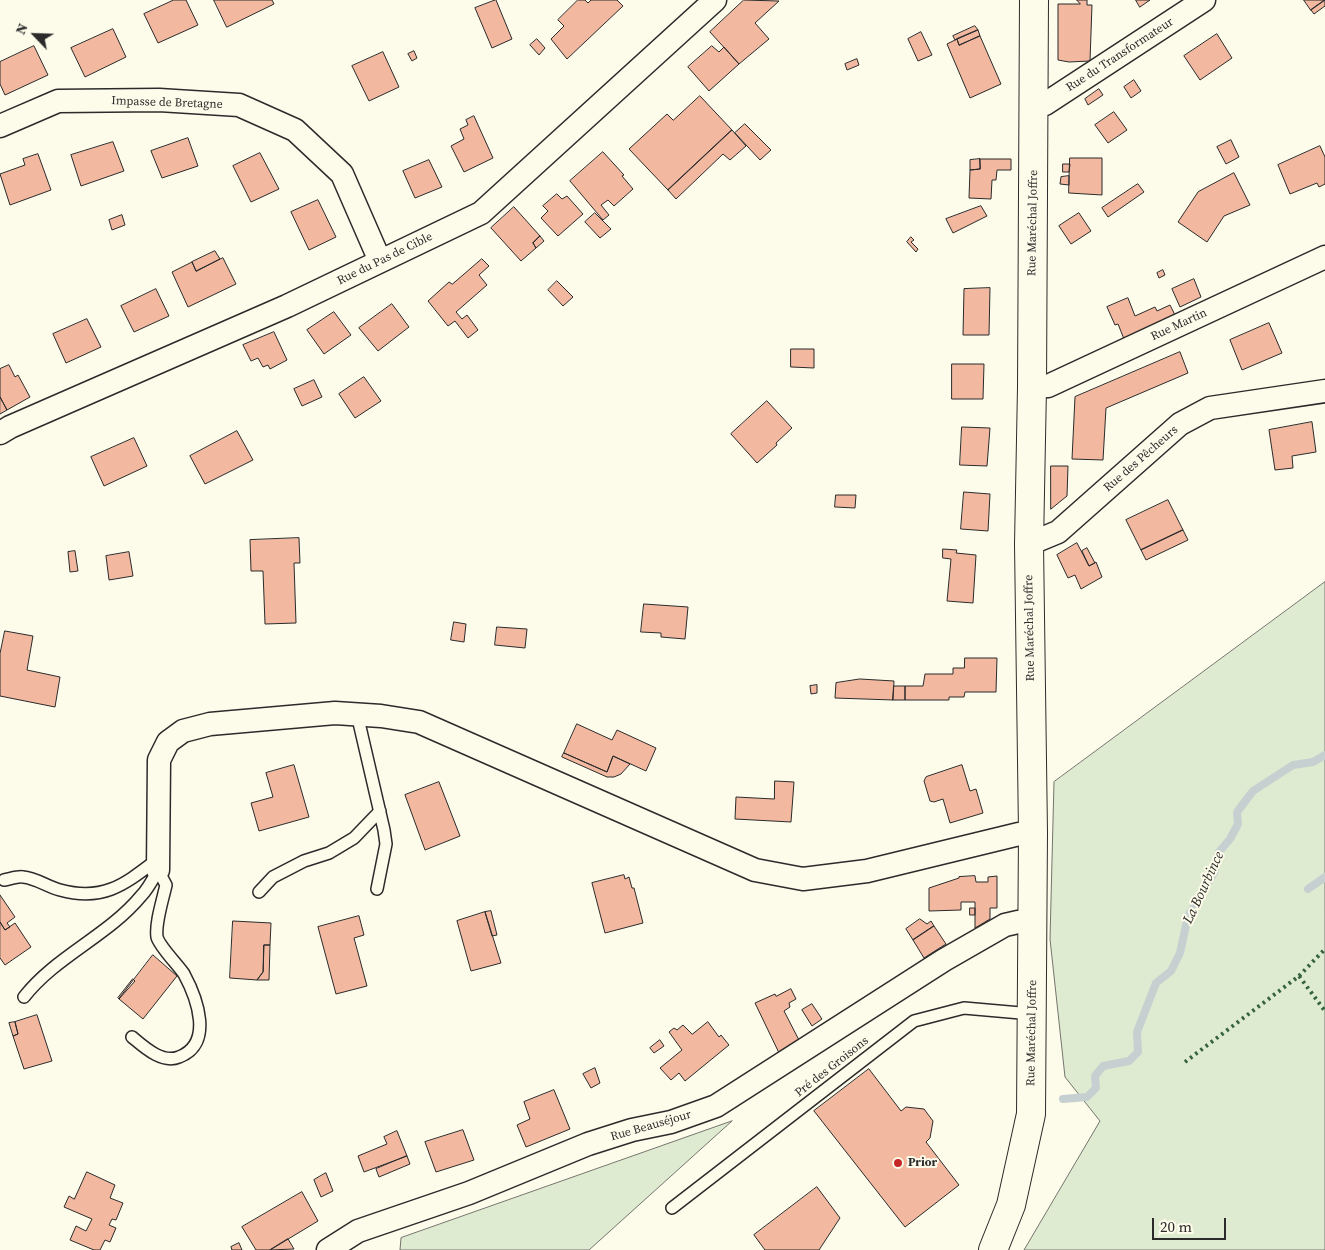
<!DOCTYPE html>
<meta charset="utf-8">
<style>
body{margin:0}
#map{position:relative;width:1325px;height:1250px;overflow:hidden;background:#fdfbea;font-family:"Source Serif 4",serif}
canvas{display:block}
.north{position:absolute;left:10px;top:10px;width:50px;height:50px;-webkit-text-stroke:4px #fdfbea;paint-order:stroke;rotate:294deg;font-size:14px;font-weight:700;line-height:20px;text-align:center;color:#2b2b2b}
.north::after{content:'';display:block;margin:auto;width:18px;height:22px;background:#2b2b2b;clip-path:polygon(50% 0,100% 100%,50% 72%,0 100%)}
.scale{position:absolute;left:1152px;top:1218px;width:74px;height:22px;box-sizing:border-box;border:2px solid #2b2b2b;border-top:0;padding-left:6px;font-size:15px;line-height:18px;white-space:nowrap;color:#2b2b2b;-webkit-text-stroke:4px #fdfbea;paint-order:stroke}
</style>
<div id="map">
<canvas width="1325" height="1250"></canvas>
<div class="north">N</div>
<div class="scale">20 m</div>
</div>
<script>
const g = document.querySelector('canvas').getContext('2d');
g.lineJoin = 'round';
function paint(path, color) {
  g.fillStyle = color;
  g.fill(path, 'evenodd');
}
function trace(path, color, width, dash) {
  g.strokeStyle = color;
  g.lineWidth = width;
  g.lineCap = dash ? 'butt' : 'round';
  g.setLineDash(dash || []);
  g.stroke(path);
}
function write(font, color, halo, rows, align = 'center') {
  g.font = font + ' "Source Serif 4",serif';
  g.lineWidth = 4;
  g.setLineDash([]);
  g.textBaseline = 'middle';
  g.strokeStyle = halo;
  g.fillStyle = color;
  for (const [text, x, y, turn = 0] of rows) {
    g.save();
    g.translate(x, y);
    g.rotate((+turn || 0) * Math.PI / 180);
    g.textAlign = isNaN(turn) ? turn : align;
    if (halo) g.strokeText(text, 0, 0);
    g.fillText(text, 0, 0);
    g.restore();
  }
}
const green = new Path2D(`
 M1325,582V1250H1024L1100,1121L1065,1077L1050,939L1054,782Z
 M732,1121L589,1250H400L401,1238Z`);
paint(green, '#deebd1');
trace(green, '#74746e', 1);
trace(new Path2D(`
 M1308,889L1325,877
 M1063,1099L1087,1097L1096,1088L1095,1076L1103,1066L1129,1061L1138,1052L1137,1032L1156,983L1171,971L1180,953L1188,916L1214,873L1219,852L1230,839L1238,824L1237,812L1253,791L1293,765L1313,762L1325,755`), '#c7d0d0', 8);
const building = new Path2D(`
 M174,0H186L198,25L158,43L144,14Z
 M214,0H272L274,4L227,27Z
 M496,0L512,39L492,48L475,8Z
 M578,0H585L588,3L591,0H617L623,6L567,59L551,39L564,26L558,20Z
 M744,0L779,1L755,23L769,39L739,64L710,32Z
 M1077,0H1087V5H1092L1090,61L1069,62L1058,60V4H1080Z
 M1136,0H1150L1140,7Z
 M1304,0H1325L1311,10Z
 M1325,0V6L1314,14L1311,10Z
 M975,26L978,30L955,40L953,36Z
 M113,29L126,57L85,77L71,48Z
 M978,30L980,36L959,45L957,39Z
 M921,32L932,55L918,61L908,39Z
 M1217,34L1232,58L1200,80L1184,56Z
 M980,36L1001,84L970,98L947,44L957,39L959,45Z
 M537,39L545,48L539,55L530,45Z
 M34,46L48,75L5,95L0,84V62Z
 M712,46L719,52L724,47L739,64L709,91L688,67Z
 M414,51L417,58L412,61L408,54Z
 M383,52L399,87L369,101L352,66Z
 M857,59L859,65L847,70L845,64Z
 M1134,80L1141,91L1131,98L1124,87Z
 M1099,89L1103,95L1088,105L1085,99Z
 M700,96L732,130L668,190L629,149L667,114L673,120Z
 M1114,112L1127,130L1108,143L1095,125Z
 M474,116L493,158L464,172L451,146L464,139L460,129L468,125L466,120Z
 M745,124L771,150L760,160L735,133Z
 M732,130L746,146L730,160L723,154L676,199L668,190Z
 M188,138L198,166L162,178L151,151Z
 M1231,140L1239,157L1226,164L1217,147Z
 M113,142L124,171L81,186L71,155Z
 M1320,146L1325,157V184L1319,187L1317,183L1290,194L1278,165Z
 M603,152L624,175L622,176L633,189L614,206L608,200L601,205L609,215L603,220L570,181Z
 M260,153L279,189L251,202L233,166Z
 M38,154L51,190L10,205L0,174L25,165L23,159Z
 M1070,158H1102V195L1069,193Z
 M980,159H1011V170H997L996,180H992L991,199L969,198L970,170L980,169Z
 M980,159V169L970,170V160Z
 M429,160L442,187L415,198L403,171Z
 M1063,164H1070L1069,172H1063Z
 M1234,173L1250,205L1224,216L1207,242L1178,222L1198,192Z
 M1069,176V185L1060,184L1061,177Z
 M1138,184L1144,192L1108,217L1102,208Z
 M557,194L562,199L567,196L583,214L558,236L541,218L548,211L543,206Z
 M318,200L336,237L309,250L291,212Z
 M981,206L987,216L953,233L946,219Z
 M514,207L540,236L533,243L536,248L521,261L491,228Z
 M595,213L611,229L600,238L585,222Z
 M1079,213L1091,231L1071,244L1059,226Z
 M122,215L125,225L112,230L109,220Z
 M540,236L544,241L536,248L533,243Z
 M911,237L914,240L911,242L918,249L916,252L907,242Z
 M215,251L220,259L196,271L192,262Z
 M223,258L236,284L188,307L172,272L192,262L196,271Z
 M482,259L489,266L479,275L487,285L456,312L462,319L467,315L478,330L468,338L455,321L448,326L428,301L449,282L452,284Z
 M1163,270L1165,275L1159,278L1157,273Z
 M1194,279L1201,297L1180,307L1172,289Z
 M557,281L573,297L563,306L548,290Z
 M990,288L989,335H963L964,289Z
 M156,289L169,316L134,332L121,306Z
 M1128,298L1135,316L1155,307L1157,311L1170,305L1175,315L1124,339L1118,324L1115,325L1107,307Z
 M392,304L409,327L378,351L359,328Z
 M334,312L351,335L324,354L307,330Z
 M87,319L101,347L66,363L53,334Z
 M1269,323L1282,353L1242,370L1230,340Z
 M274,332L287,360L270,369L268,365L263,367L258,358L251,361L243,345Z
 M791,349H814V368L791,367Z
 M1180,352L1188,373L1106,408L1103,460L1072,459L1075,397Z
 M952,364H984L983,399H952Z
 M9,365L15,377L18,375L30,397L7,410L0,397V369Z
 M364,377L381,401L355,418L339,394Z
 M314,380L322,397L302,406L294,389Z
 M0,397L7,410L0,414Z
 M767,401L792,428L776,443L777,445L757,463L731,434Z
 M1312,422L1316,452L1292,456L1293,468L1275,470L1269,430Z
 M962,427L990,428L987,466L960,465Z
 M237,431L253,460L205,484L190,456Z
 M134,438L147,466L104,486L91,457Z
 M1051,466H1068L1067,496L1051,509Z
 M964,492L990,494L988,531L961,529Z
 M836,495H856L855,508L835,507Z
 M1168,500L1183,530L1141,550L1126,520Z
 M1183,530L1188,540L1146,560L1141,550Z
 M299,538L300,563H294L296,623L265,624L263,571H251L250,540Z
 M1077,543L1089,566L1096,562L1102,577L1081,589L1075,575L1068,578L1057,555Z
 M1087,548L1095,563L1089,566L1082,551Z
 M943,549L957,550L956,553L976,555L973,603L947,601L951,559L943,558Z
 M75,551L78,571L70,572L68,552Z
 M129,552L133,576L109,580L106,556Z
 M644,604L688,607L685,639L661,637V633L641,632Z
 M454,622L466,624L464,642L451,640Z
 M497,627L527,629L525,648L495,645Z
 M5,631L33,636L27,670L60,677L55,707L0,696V654Z
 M965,658H997L996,692H965L964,697H949V700H905V686H923L925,674H953V668H964Z
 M860,679L894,681L893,700L835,698L836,683Z
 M817,685V693L811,694L810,686Z
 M894,686H905V700H893Z
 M577,724L612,740L617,730L656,748L646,771L613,756L607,772L564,753Z
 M564,753L607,772L613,756L630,764L621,774L614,777H607L562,757Z
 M294,765L309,817L259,831L251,803L273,797L266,773Z
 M962,765L970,791L976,789L983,813L950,823L943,799L934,802L930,801L924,781L926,777Z
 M775,781L794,782L791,822L735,819L736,797L774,799Z
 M439,782L460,836L425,850L405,795Z
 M624,875L625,879L629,877L632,888H634L643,923L605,933L592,883Z
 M975,876L976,882H988V877L997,876V908H990V919L975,928V902H961V910L929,911V888L959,878V877Z
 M0,895L15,917L7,923L10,927L5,930L0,922Z
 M970,908H975V915H970Z
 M491,911L497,935L492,936L485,912Z
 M485,912L501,963L471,971L457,921Z
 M359,916L364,935L354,938L367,986L336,994L318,927Z
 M920,919L927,924L931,921L934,926L913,940L906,929Z
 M233,921L271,923L270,945H264L263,972L257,980L230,978Z
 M0,922L5,930L15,923L31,947L5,965L0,958Z
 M934,926L946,944L924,958L913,940Z
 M264,945H270L269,980H257L263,972Z
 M153,955L177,976L143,1019L119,999Z
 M133,979L135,981L119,999L118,998Z
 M791,989L796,999L789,1003L790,1007L784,1011L800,1042L780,1055L755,1003L775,994L776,996Z
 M812,1004L822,1019L812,1026L802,1010Z
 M37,1015L52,1061L24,1069L13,1036L18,1034L15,1022Z
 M15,1022L18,1034L13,1036L9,1023Z
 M708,1022L719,1037L721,1035L729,1045L685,1081L679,1073L671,1080L660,1068L682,1050L669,1032L674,1028L677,1030L683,1025L692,1034Z
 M660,1040L664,1046L654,1053L650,1048Z
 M595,1068L600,1083L591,1088L583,1074Z
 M869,1069L901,1111L906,1107L924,1109L933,1121L930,1138L926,1142L959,1185L905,1227L814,1111Z
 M554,1090L570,1129L526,1147L517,1125L530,1119L524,1102Z
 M463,1130L474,1160L436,1172L425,1142Z
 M397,1131L407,1156L364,1172L358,1156L387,1144L384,1137Z
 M407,1156L410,1164L379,1177L376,1169Z
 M87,1172L115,1185L110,1198L123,1203L116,1220L112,1219L109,1225L116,1228L110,1242L105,1240L100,1250H94L70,1240L76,1226L86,1231L92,1219L64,1207L69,1196L74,1199Z
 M326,1173L333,1191L321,1197L314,1180Z
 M817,1187L840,1218L819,1250H765L754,1235Z
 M302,1192L318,1221L270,1250H256L242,1227Z
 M288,1239L294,1249L270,1250Z
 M239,1243L242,1250H232L231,1247Z`);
paint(building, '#f2b8a0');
trace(building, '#2b2b2b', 1);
const lane = new Path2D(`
 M357,714L384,830L386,844L377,889
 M4,880C10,879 18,876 23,877C36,878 48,887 60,890C104,902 125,884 158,859
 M259,892L273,877L304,861L329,853L354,838L380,811
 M24,997C56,956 108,936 141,896C148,889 153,879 158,870L166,885C163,899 155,923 157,937C159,946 178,965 184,974C197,998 214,1044 179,1057C162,1064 144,1047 132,1037
 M672,1208L914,1021L964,1008L1032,1014`);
const street = new Path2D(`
 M1034,105L1045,104L1204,0
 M0,126L58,101L159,100L239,105L295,130L342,174L380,261
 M1032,387L1048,386L1325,257
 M0,433L10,427L287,306L481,213L715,0
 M1029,544L1058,532L1180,424L1210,408L1325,391
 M158,870L159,760L168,742L183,731L210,724L335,713L381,716L419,722L755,870L803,879L867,871L1019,834L1033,833
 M328,1250L358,1231L469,1193L588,1144L632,1130L671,1122L716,1106L944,960L1005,925L1018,922L1032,921`);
const secondary = new Path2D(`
 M993,1250L1011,1205L1031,1114L1033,833L1029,544L1032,387L1034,0`);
trace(lane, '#2b2b2b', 14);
trace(street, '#2b2b2b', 25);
trace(secondary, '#2b2b2b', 30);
trace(lane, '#fdfbea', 11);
trace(street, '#fdfbea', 22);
trace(secondary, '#fdfbea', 28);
trace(new Path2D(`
 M1299,976L1325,949
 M1185,1062L1299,976L1325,1011`), '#34623c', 4, [2.5, 4]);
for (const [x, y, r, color] of [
 [898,1163,5,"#c62828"]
]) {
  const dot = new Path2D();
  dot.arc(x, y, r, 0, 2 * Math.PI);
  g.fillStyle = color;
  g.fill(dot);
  trace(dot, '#fdfbea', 2);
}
write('12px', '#2b2b2b', '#fdfbea', [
 ["Rue du Transformateur",1120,55,-33],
 ["Impasse de Bretagne",167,103,2],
 ["Rue Maréchal Joffre",1033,223,-89],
 ["Rue du Pas de Cible",385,259,-26],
 ["Rue Martin",1179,325,-25],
 ["Rue des Pêcheurs",1141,459,-41],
 ["Rue Maréchal Joffre",1030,628,-91],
 ["Rue Maréchal Joffre",1032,1033,-89],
 ["Pré des Groisons",832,1067,-38],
 ["Rue Beauséjour",651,1126,-16]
]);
write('bold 12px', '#2b2b2b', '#fdfbea', [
 ["Prior",908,1163]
], 'left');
write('italic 14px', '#2b2b2b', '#fdfbea', [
 ["La Bourbince",1204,888,-65]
]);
</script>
